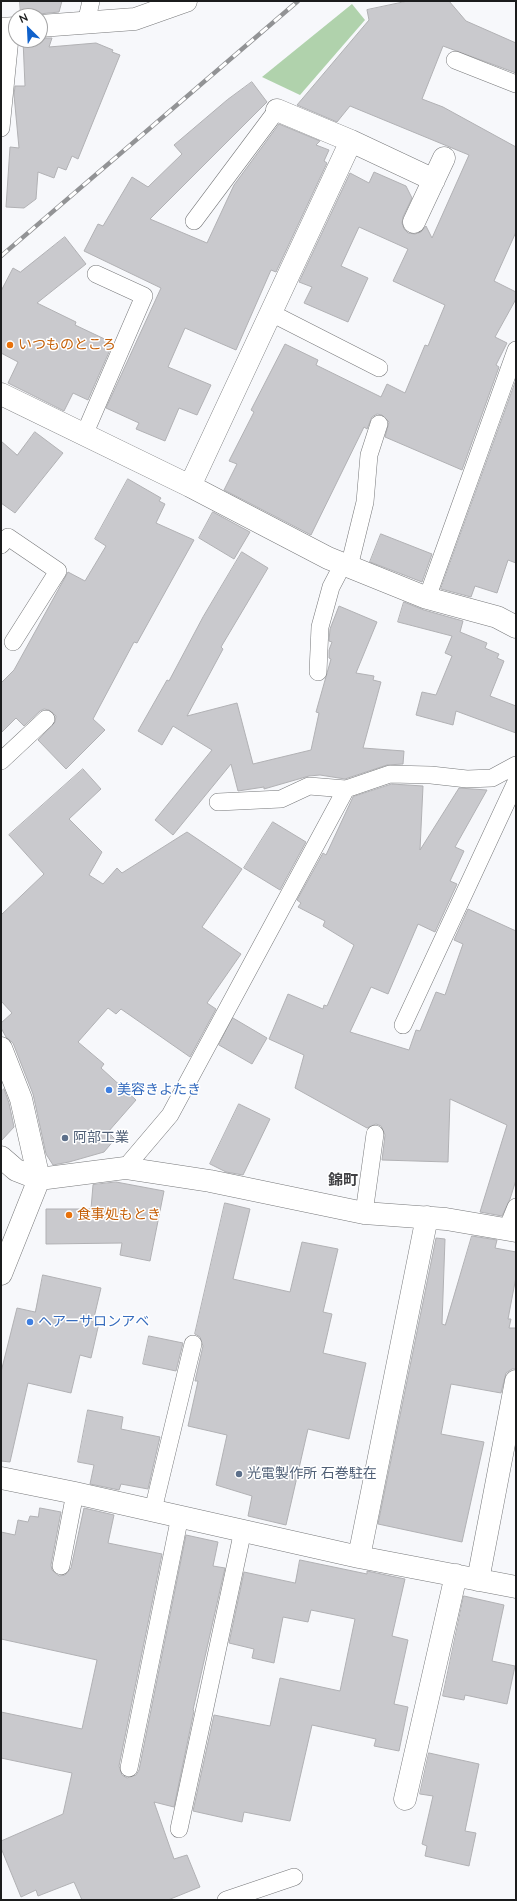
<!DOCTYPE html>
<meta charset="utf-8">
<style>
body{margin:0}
#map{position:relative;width:517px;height:1901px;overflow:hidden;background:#f7f8fb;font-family:Mulish,sans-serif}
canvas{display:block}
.frame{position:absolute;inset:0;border:2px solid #1b1c1d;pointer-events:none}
.north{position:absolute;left:8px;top:8px;width:40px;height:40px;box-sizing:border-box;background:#fff;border:1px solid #a4a4a5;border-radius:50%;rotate:336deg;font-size:11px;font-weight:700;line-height:16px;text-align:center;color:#1b1c1d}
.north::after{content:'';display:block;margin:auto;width:14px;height:18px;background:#0f61cb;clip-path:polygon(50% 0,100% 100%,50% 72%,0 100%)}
</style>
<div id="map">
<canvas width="517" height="1901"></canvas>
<div class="frame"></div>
<div class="north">N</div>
</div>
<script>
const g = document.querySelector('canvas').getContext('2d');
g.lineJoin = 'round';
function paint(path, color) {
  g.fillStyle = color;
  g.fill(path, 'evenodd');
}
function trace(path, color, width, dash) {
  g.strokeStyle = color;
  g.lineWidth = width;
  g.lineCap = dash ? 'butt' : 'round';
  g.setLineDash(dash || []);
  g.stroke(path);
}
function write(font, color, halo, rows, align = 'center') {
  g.font = font + ' Mulish,"Noto Sans JP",sans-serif';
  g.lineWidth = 3;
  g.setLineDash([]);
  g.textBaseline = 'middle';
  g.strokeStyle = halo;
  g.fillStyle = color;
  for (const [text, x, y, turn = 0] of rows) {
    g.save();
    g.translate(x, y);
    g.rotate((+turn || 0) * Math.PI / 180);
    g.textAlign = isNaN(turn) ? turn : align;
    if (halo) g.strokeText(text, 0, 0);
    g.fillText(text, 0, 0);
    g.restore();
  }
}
paint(new Path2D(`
 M352,4L365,20L300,95L262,77Z`), '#b0d2ac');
const building = new Path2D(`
 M20,1H62L59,12L39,14L33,16H21Z
 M408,1H449L466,21L516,43V73L443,46L422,99L443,107L516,147V232L494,281L516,292V299L495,337L507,343L496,365L499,367L462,470L385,437L389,422L382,415L377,414L372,417L367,429L364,427L311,535L224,490L237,464L229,461L254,412L251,410L285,344L318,360L316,365L381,397L387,384L405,393L425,345L428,346L445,305L393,281L408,249L359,227L341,266L368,278L348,322L304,303L312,287L299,282L350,173L369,183L374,172L406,186L412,198L403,217L402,223L404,229L408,233L415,234L421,232L426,226L432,238L469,155L350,106L337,122L297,105L369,20L367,10Z
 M40,38H52L49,47L96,43L113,50L112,52L120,55L78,159L72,156L66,170L58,167L54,178L38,172L36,199L24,208L6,207L10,147L19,148L14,95L15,86H25L23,40H40Z
 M252,82L267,102L150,219L207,243L234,185L279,124L320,141L316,145L329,150L324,161L327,163L276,272L271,270L236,350L185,328L168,367L211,385L197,415L179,408L165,441L136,429L139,423L106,408L161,288L84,251L98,224L103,226L132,177L148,187L182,154L174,145L227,100Z
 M65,237L86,264L37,303L76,322L75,325L113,343L88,400L73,393L64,411L8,383L18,362L1,353V291L13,268L20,272Z
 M516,380V563L508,560L497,593L475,586L471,597L441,589Z
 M35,432L63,453L15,513L1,503V441L17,455Z
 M128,479L161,498L159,501L165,504L156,523L194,540L137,643L134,642L93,719L105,730L66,769L38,740L55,722L56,716L49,710L44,709L40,711L24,726L16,718L1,733V683L14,670L68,572L85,581L106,546L95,539Z
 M213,512L250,532L234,559L199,538Z
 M381,534L432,554L422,582L370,562Z
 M242,552L268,568L221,647L223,649L187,716L237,703L253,764L311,750L319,713L316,712L331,659L329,658V650L332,642L329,641L330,629L339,606L377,622L356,673L374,676L373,680L381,682L363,748L404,751L403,764L387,765L345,779L320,775L309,776L264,789V787L238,791L231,764L173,835L155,820L212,750L173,726L162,745L138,731L167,680L169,681L203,617Z
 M404,602L424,610L463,621L460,632L487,643L485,648L499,654L497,658L504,661L490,696L516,706V733L456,711L453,725L416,715L422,692L436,695L452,656L445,653L452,636L398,622Z
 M83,769L101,789L69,819L102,852L89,875L103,884L117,868L122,873L187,832L242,869L202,927L241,954L207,1003L216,1009L190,1057L121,1009L116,1014L108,1008L78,1042L104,1064L101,1068L136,1100L108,1132L115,1139L104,1152L69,1162L53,1165L46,1154L33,1094L13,1043L6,1037L1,1028V1023L12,1013L1,1001V915L44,874L9,835Z
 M392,784L423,786L420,850L459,788L487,790L455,847L464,851L450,881L457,884L435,932L418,924L388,994L371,987L350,1032L409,1050L416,1030L420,1031L436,992L445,995L463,944L454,940L468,909L516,931V1180L510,1199L502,1216L480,1212L507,1125L450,1099L448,1162L382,1160L385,1135L381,1126L376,1124L367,1128L295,1088L304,1055L269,1039L288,994L323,1009L324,1005L327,1006L354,945L323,926L325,921L298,907L301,903L297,900L323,853L326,855L353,797Z
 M273,822L306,842L280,890L244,868Z
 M233,1018L267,1038L252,1064L219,1045Z
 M4,1089L9,1103L14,1127L1,1141V1092Z
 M239,1104L270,1119L243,1175L226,1172L210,1164Z
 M116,1182L164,1191L150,1261L120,1255L122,1243L46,1244V1209H91L93,1185Z
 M225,1203L250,1209L233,1279L290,1292L302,1242L338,1249L323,1312L332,1314L323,1353L366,1363L349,1439L308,1429L286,1525L248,1516L252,1496L216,1485L227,1435L188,1426L198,1381H195L203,1346L200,1337L195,1334Z
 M472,1236L497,1240L495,1248L516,1252V1277L508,1319H511L509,1328H516V1369H512L506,1373L501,1393L451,1384L441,1434L484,1442L462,1542L378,1524L436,1238L445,1239L442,1324L445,1325Z
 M43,1275L101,1288L93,1322L99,1323L91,1358L80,1355L71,1393L28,1383L10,1462L1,1461V1372L17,1308L35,1312Z
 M149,1336L183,1343L176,1371L143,1364Z
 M88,1410L123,1417L121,1429L160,1437L148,1489L121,1484L119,1490L90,1484L94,1465L78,1462Z
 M40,1508L61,1512L51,1565L52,1570L59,1576L65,1575L71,1568L84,1508L114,1515L108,1543L162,1554L119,1766L122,1775L127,1778L136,1775L139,1770L186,1535L218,1542L213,1566L225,1568L193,1710L194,1711L174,1807L154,1802L174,1859L187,1855L200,1887L168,1900H82L74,1882L38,1896L36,1890L21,1897L1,1848V1841L63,1814L72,1773L1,1758V1712L82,1729L97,1660L1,1639V1532L15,1535L18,1520L28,1522L30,1516L38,1517Z
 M300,1560L367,1574V1571L405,1579L392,1636L408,1640L394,1704L408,1707L399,1751L374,1746L376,1739L312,1725L290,1821L244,1812L242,1822L193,1811L214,1715L270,1726L280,1678L340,1691L355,1619L311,1610L308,1622L283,1617L274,1663L252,1658L254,1649L229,1643L244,1572L295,1583Z
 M464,1596L504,1605L492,1661L515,1666L507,1704L465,1695L464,1700L443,1696Z
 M429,1753L479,1764L465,1831L476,1833L469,1866L425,1856L427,1846L422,1844L433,1796L420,1794Z`);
paint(building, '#c9c9cd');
trace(building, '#b1b1b4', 1);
const service = new Path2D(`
 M86,23L91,1
 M455,60L516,84
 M1,128L11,28
 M194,221L277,110
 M271,313L379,368
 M84,435L144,296L96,274
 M1,545L8,537L58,571L13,642
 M349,567L365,502L369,455L379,424
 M427,598L516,350
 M318,672L320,627L331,587L343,564
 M1,761L46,719
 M218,802L281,799L309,786L346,789L390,774L431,775L467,779L492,778L516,765
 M403,1025L516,782
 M125,1168L170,1115L346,789
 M364,1213L375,1134
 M507,1229L516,1207
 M153,1510L193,1344
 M61,1566L75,1493
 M129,1768L180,1516
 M179,1829L243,1530
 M226,1900L294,1877`);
const minor = new Path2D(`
 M40,26L135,19L186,1
 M1,29L16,28
 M277,110L351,141
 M414,222L444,158
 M1,394L190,486L328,558L427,598L497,617L516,627
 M190,486L351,141L434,180
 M1,1048L21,1099L39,1179L1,1274
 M1,1157L16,1170L39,1179L125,1168L210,1181L364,1213L446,1219L516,1231
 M1,1478L75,1493L359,1557L516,1587
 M359,1557L427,1217
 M478,1580L516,1381
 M405,1799L456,1575`);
trace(service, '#77787a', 18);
trace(minor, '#77787a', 23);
trace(service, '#fff', 17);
trace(minor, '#fff', 22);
const rail = new Path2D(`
 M1,256L298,1`);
trace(rail, '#929395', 4.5);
trace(rail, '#fff', 3, [9]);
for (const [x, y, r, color] of [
 [10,345,4,"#e8710a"],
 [109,1090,4,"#3f7fe0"],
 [65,1138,4,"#5c6f8a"],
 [69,1215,4,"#e8710a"],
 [30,1322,4,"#3f7fe0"],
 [239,1474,4,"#5c6f8a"]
]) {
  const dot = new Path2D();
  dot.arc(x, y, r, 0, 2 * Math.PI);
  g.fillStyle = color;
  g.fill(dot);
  trace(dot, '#fff', 1.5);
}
write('14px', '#c56008', '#fff', [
 ["いつものところ",18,345],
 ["食事処もとき",77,1215]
], 'left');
write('14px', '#366cbe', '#fff', [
 ["美容きよたき",117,1090],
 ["ヘアーサロンアベ",38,1322]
], 'left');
write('14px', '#4e5e75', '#fff', [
 ["阿部工業",73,1138],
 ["光電製作所 石巻駐在",247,1474]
], 'left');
write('bold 15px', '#414144', '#fff', [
 ["錦町",343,1180]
]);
</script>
